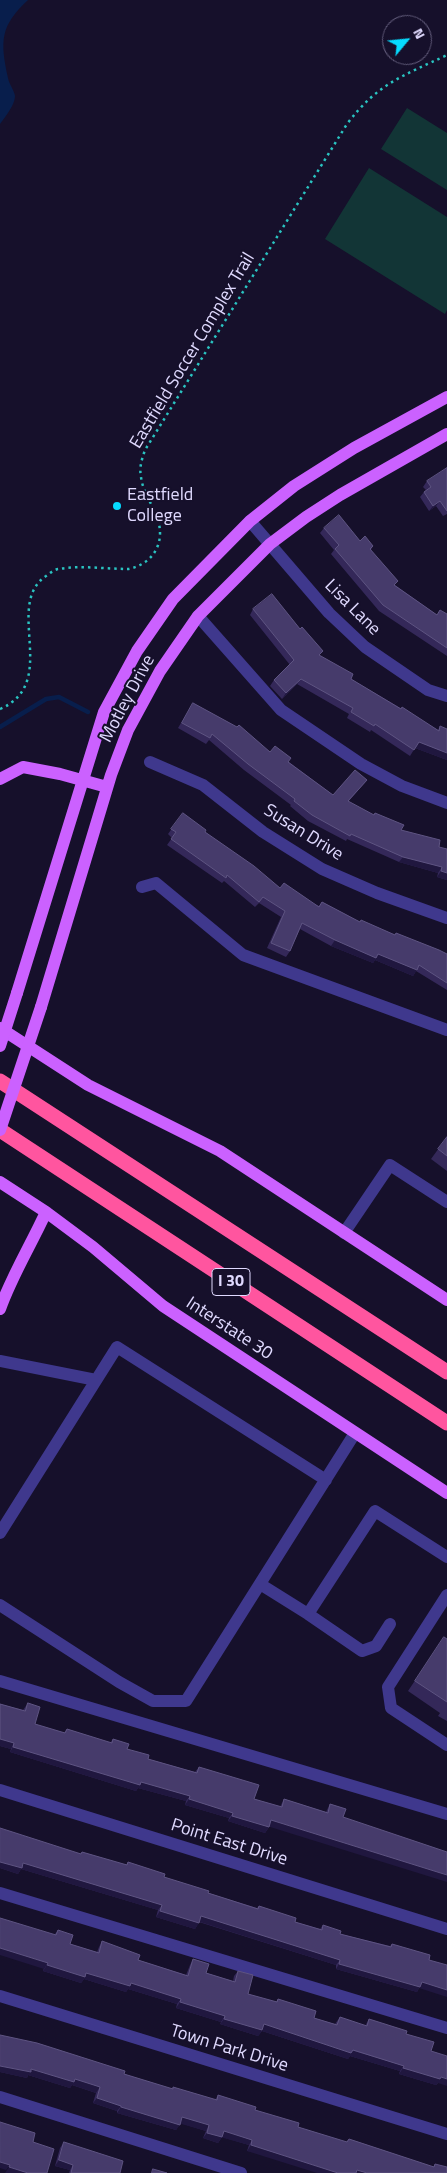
<!DOCTYPE html>
<style>
body{margin:0}
#map{position:relative;width:447px;height:2173px;overflow:hidden;background:#16102b;font-family:"Titillium Web",sans-serif}
canvas{display:block}
.north{position:absolute;left:382px;top:15px;width:50px;height:50px;box-sizing:border-box;background:#16102b;border:1px solid #676180;border-radius:50%;rotate:62deg;font-size:14px;font-weight:700;line-height:20px;text-align:center;color:#e0daff}
.north::after{content:'';display:block;margin:auto;width:18px;height:22px;background:#06dbff;clip-path:polygon(50% 0,100% 100%,50% 72%,0 100%)}
</style>
<div id="map">
<canvas width="447" height="2173"></canvas>
<div class="north">N</div>
</div>
<script>
const g = document.querySelector('canvas').getContext('2d');
g.lineJoin = 'round';
function paint(path, color) {
  g.fillStyle = color;
  g.fill(path, 'evenodd');
}
function trace(path, color, width, dash) {
  g.strokeStyle = color;
  g.lineWidth = width;
  g.lineCap = dash ? 'butt' : 'round';
  g.setLineDash(dash || []);
  g.stroke(path);
}
function write(font, color, halo, rows, align = 'center') {
  g.font = font + ' "Titillium Web",sans-serif';
  g.lineWidth = 4;
  g.setLineDash([]);
  g.textBaseline = 'middle';
  g.strokeStyle = halo;
  g.fillStyle = color;
  for (const [text, x, y, turn = 0] of rows) {
    g.save();
    g.translate(x, y);
    g.rotate((+turn || 0) * Math.PI / 180);
    g.textAlign = isNaN(turn) ? turn : align;
    if (halo) g.strokeText(text, 0, 0);
    g.fillText(text, 0, 0);
    g.restore();
  }
}
paint(new Path2D(`
 M407,108L447,133V190L381,149Z
 M369,168L447,217V310L445,314L325,239Z`), '#123536');
paint(new Path2D(`
 M0,0H28C0,26 0,41 8,78C9,84 14,90 15,96C15,105 5,117 0,124Z`), '#081e4c');
trace(new Path2D(`
 M0,727L46,699L59,697L88,712`), '#081e4c', 4.5);
trace(new Path2D(`
 M0,709C61,683 3,605 46,576C50,573 55,569 59,569C81,565 106,569 128,569C150,565 164,547 159,524C155,507 143,494 141,477C139,467 142,459 145,450L347,124C378,83 403,76 447,55`), '#2ac3c1', 2.5, [2.5, 4]);
trace(new Path2D(`
 M250,521L329,613L365,647L428,690L447,696
 M198,616L281,710L361,764L402,786L447,803
 M150,762L203,785L263,832L322,869L377,893L447,918
 M142,887L156,883L243,955L447,1030
 M344,1233L390,1165L447,1202
 M0,1361L96,1380
 M0,1533L117,1347L326,1480
 M260,1584L308,1614
 M447,1595L388,1687L391,1708L447,1745
 M0,1605L119,1682L153,1701H186L355,1433
 M390,1624L376,1646L362,1651L308,1614L375,1511L447,1557
 M0,1681L447,1814
 M0,1790L447,1929
 M0,1893L447,2028
 M0,1996L447,2134
 M0,2097L241,2173`), '#3f388d', 12);
trace(new Path2D(`
 M0,779L23,767L60,774L107,787
 M17,993L104,712L137,651L173,599L250,521L294,486L354,448L447,397
 M41,1007L111,775L128,730L160,671L198,616L270,544L306,517L340,495L447,434
 M0,1028L88,1085L220,1151L447,1300
 M0,1182L46,1212L93,1247L163,1306L447,1493
 M0,1309C12,1275 31,1245 46,1212`), '#cb61ff', 12);
trace(new Path2D(`
 M0,1081L447,1372
 M0,1130L447,1423`), '#ff559f', 15);
trace(new Path2D(`
 M0,1046L17,993
 M0,1130L41,1007`), '#cb61ff', 12);
paint(new Path2D(`
 M447,468V514L443,516L436,506L429,511L420,497L424,492L426,490L423,487L427,481Z
 M324,528L373,546L371,550L395,585L437,615L447,614V656L379,611L331,554L334,550L320,533Z
 M253,609L320,656L351,679L438,730L440,726L447,760L415,748L410,756L371,730L370,732L347,718L349,714L297,684L282,699L270,686L274,680L290,665L250,615Z
 M193,703L270,752L289,762L333,795L367,780L348,802L373,815L375,813L401,830L439,847L447,880L437,877L438,873L399,862L347,839L346,841L308,821L290,806L291,805L244,770L209,740L206,744L178,728Z
 M183,813L205,832L280,888L319,906L322,902L360,922L447,954V990L416,971L413,976L375,960L373,963L331,946L300,929L290,951L286,957L267,948L281,917L259,903L255,907L224,881L222,883L167,845L172,838L168,834Z
 M447,1137V1171L431,1159Z
 M444,1637L447,1639V1721L438,1716L440,1713L408,1691Z
 M28,1703L35,1724L64,1733L67,1729L110,1743L113,1739L127,1749L148,1759L195,1772L199,1767L254,1799L280,1807L284,1799L326,1812L330,1804L346,1809L269,1827L265,1833L228,1821L229,1818L185,1805L186,1801L138,1788L136,1791L10,1752L11,1749L0,1746V1704L23,1710Z
 M82,1852L126,1865L128,1862L164,1877L208,1893L257,1908L259,1906L295,1922L320,1929L323,1925L340,1934L390,1946L392,1944L419,1988L417,1992L336,1969V1965L199,1922L195,1929L156,1917L158,1910L21,1869L18,1874L0,1868L80,1854Z
 M58,1930L70,1944L97,1952L99,1947L102,1941L138,1960L186,1975L190,1965L193,1959L206,1973L233,1981L234,1976L238,1971L248,1994L276,2002L278,1999L314,2018L335,2024L340,2017L365,2026L369,2019L406,2034L431,2051L438,2083L436,2085L399,2074L400,2071L350,2056L348,2059L262,2031L258,2036L220,2024L221,2022L176,2008L177,2004L128,1989L126,1992L84,1979L81,1983L43,1971L55,1934Z
 M0,2072L124,2074L172,2089L173,2087L215,2100L218,2095L298,2127L346,2142L349,2139L433,2167L435,2164L447,2173L247,2151L249,2145L222,2137L218,2143L203,2138L206,2131L180,2123L176,2130L117,2113V2111L93,2103L96,2093L72,2085L70,2088L28,2075L27,2078Z
 M64,2142L120,2173H69L70,2170L55,2166L60,2148Z`), '#342859');
paint(new Path2D(`
 M440,501L436,506L429,511L433,506Z
 M301,679L297,684L282,699L286,693Z
 M419,742L447,753V760L415,748Z
 M403,857L442,867L438,873L399,862Z
 M441,871L447,873V880L437,877Z
 M335,940L378,954L417,970L413,976L375,960L373,963L331,946Z
 M0,1739L14,1743L11,1749L0,1746Z
 M13,1747L141,1782L190,1796L186,1801L138,1788L136,1791L10,1752Z
 M189,1799L233,1813L229,1818L185,1805Z
 M232,1816L269,1827L265,1833L228,1821Z
 M271,1820L447,1875V1882L267,1826Z
 M0,1862L23,1863L162,1905L158,1910L21,1869L18,1874L0,1868Z
 M160,1911L199,1923L195,1929L156,1917Z
 M201,1916L340,1960L336,1965L197,1921Z
 M0,1948L48,1963L44,1969L0,1955Z
 M339,1964L422,1982L447,1990V1997L419,1988L417,1992L336,1969Z
 M47,1965L86,1973L131,1983L181,1999L177,2004L128,1989L126,1992L84,1979L81,1983L43,1971Z
 M180,2002L225,2016L221,2022L176,2008Z
 M224,2019L264,2024L404,2066L400,2071L350,2056L348,2059L262,2031L258,2036L220,2024Z
 M0,2066L31,2069L75,2079L100,2087L96,2093L72,2085L70,2088L28,2075L27,2078L0,2072Z
 M403,2068L447,2079V2086L438,2083L436,2085L399,2074Z
 M97,2098L121,2106L117,2111L93,2103Z
 M121,2107L180,2125L176,2130L117,2113Z
 M182,2117L209,2125L206,2131L178,2123Z
 M224,2131L252,2140L249,2145L220,2137Z
 M207,2133L222,2137L218,2143L203,2138Z
 M251,2145L338,2173H317L247,2151Z
 M59,2160L73,2165L70,2170L55,2166Z
 M0,2162L10,2165L6,2170L0,2168Z
 M9,2167L28,2173H5Z
 M357,2170L367,2173H354Z`), '#20173f');
const building = new Path2D(`
 M447,468V511L440,501L433,506L424,492L431,487L427,481Z
 M339,515L360,541L365,536L373,546L370,549L398,581L394,585L437,615L440,610L447,614V648L383,605L335,549L339,545L324,528Z
 M272,594L300,629L302,627L323,651L319,655L353,674L351,679L401,709L402,707L439,731L440,726L447,729V753L419,742L414,750L375,724L374,726L351,712L353,708L301,679L286,693L274,680L294,660L253,609Z
 M193,703L237,727L239,725L270,752L275,746L291,758L288,762L333,795L355,770L367,780L348,801L374,815L375,813L404,825L401,830L440,840L439,847L447,849V873L441,871L442,867L403,857L351,834L350,836L312,815L294,801L295,799L248,764L212,734L210,738L182,723Z
 M183,813L206,830L205,832L254,866L280,888L284,883L319,907L322,902L360,922L361,920L395,935L396,933L439,950L447,954V983L419,965L417,970L378,954L376,958L335,940L302,923L290,951L271,943L285,911L263,897L259,902L227,875L226,878L171,839L176,832L171,829Z
 M447,1137V1156L438,1149Z
 M444,1637L447,1639V1702L415,1681Z
 M28,1703L40,1707L35,1724L65,1733L67,1729L112,1743L113,1739L129,1744L127,1749L149,1755L148,1759L197,1773L199,1767L259,1785L254,1799L282,1807L284,1799L328,1813L330,1804L346,1809L343,1817L447,1852V1875L271,1820L269,1827L232,1816L233,1813L189,1799L190,1796L141,1782L140,1785L13,1747L14,1743L0,1739V1704L25,1711Z
 M0,1828L81,1854L82,1852L127,1865L128,1862L165,1874L164,1877L209,1891L208,1893L258,1909L259,1906L296,1918L295,1922L322,1930L323,1925L341,1931L340,1934L391,1947L392,1944L430,1955L429,1960L447,1965V1990L422,1982L420,1987L339,1964L340,1960L201,1916L199,1923L160,1911L162,1905L23,1863L22,1868L0,1862Z
 M0,1918L56,1935L58,1930L73,1935L70,1944L99,1953L102,1941L140,1955L138,1960L188,1976L193,1959L209,1964L206,1973L235,1982L238,1971L253,1975L248,1994L277,2002L278,1999L316,2011L314,2018L337,2025L340,2017L367,2026L369,2019L407,2031L406,2034L434,2042L431,2051L447,2056V2079L441,2077L440,2079L403,2068L404,2066L353,2050L351,2053L264,2024L262,2030L224,2019L225,2016L180,2002L181,1999L131,1983L130,1986L86,1973L85,1977L47,1965L48,1963L0,1948Z
 M0,2035L37,2043L125,2071L124,2074L173,2089V2087L217,2100L218,2095L256,2107L255,2110L299,2123L298,2127L347,2142L349,2139L434,2167L435,2164L447,2167V2173H367L357,2170L356,2173H338L251,2145L252,2140L224,2131L222,2137L207,2133L209,2125L182,2117L180,2125L121,2107V2106L97,2098L100,2087L75,2079L74,2082L31,2069V2072L0,2066Z
 M0,2122L35,2133L33,2142L54,2149L47,2173H28L9,2167L10,2165L0,2162Z
 M64,2142L123,2161L120,2173H71L73,2165L59,2160Z
 M153,2169L167,2173H152Z`);
paint(building, '#463b6b');
trace(building, '#5e5482', 1);
for (const [x, y, r, color] of [
 [117,506,5,"#06dbff"]
]) {
  const dot = new Path2D();
  dot.arc(x, y, r, 0, 2 * Math.PI);
  g.fillStyle = color;
  g.fill(dot);
  trace(dot, '#16102b', 2);
}
for (const [x, y, w] of [
 [231,1282,38]
]) {
  const box = new Path2D();
  box.roundRect(x - w / 2, y - 13.5, w, 27, 4);
  g.fillStyle = '#16102b';
  g.fill(box);
  trace(box, '#e0daff', 1);
}
write('bold 16px', '#e0daff', null, [
 ["I 30",231,1282]
]);
write('18px', '#e0daff', '#16102b', [
 ["Eastfield Soccer Complex Trail",193,351,-59],
 ["Lisa Lane",352,608,45],
 ["Motley Drive",128,699,-62],
 ["Susan Drive",303,833,32],
 ["Interstate 30",229,1329,33],
 ["Point East Drive",229,1843,17],
 ["Town Park Drive",229,2049,17]
]);
write('18px', '#e0daff', '#16102b', [
 ["Eastfield",127,496],
 ["College",127,517]
], 'left');
</script>
